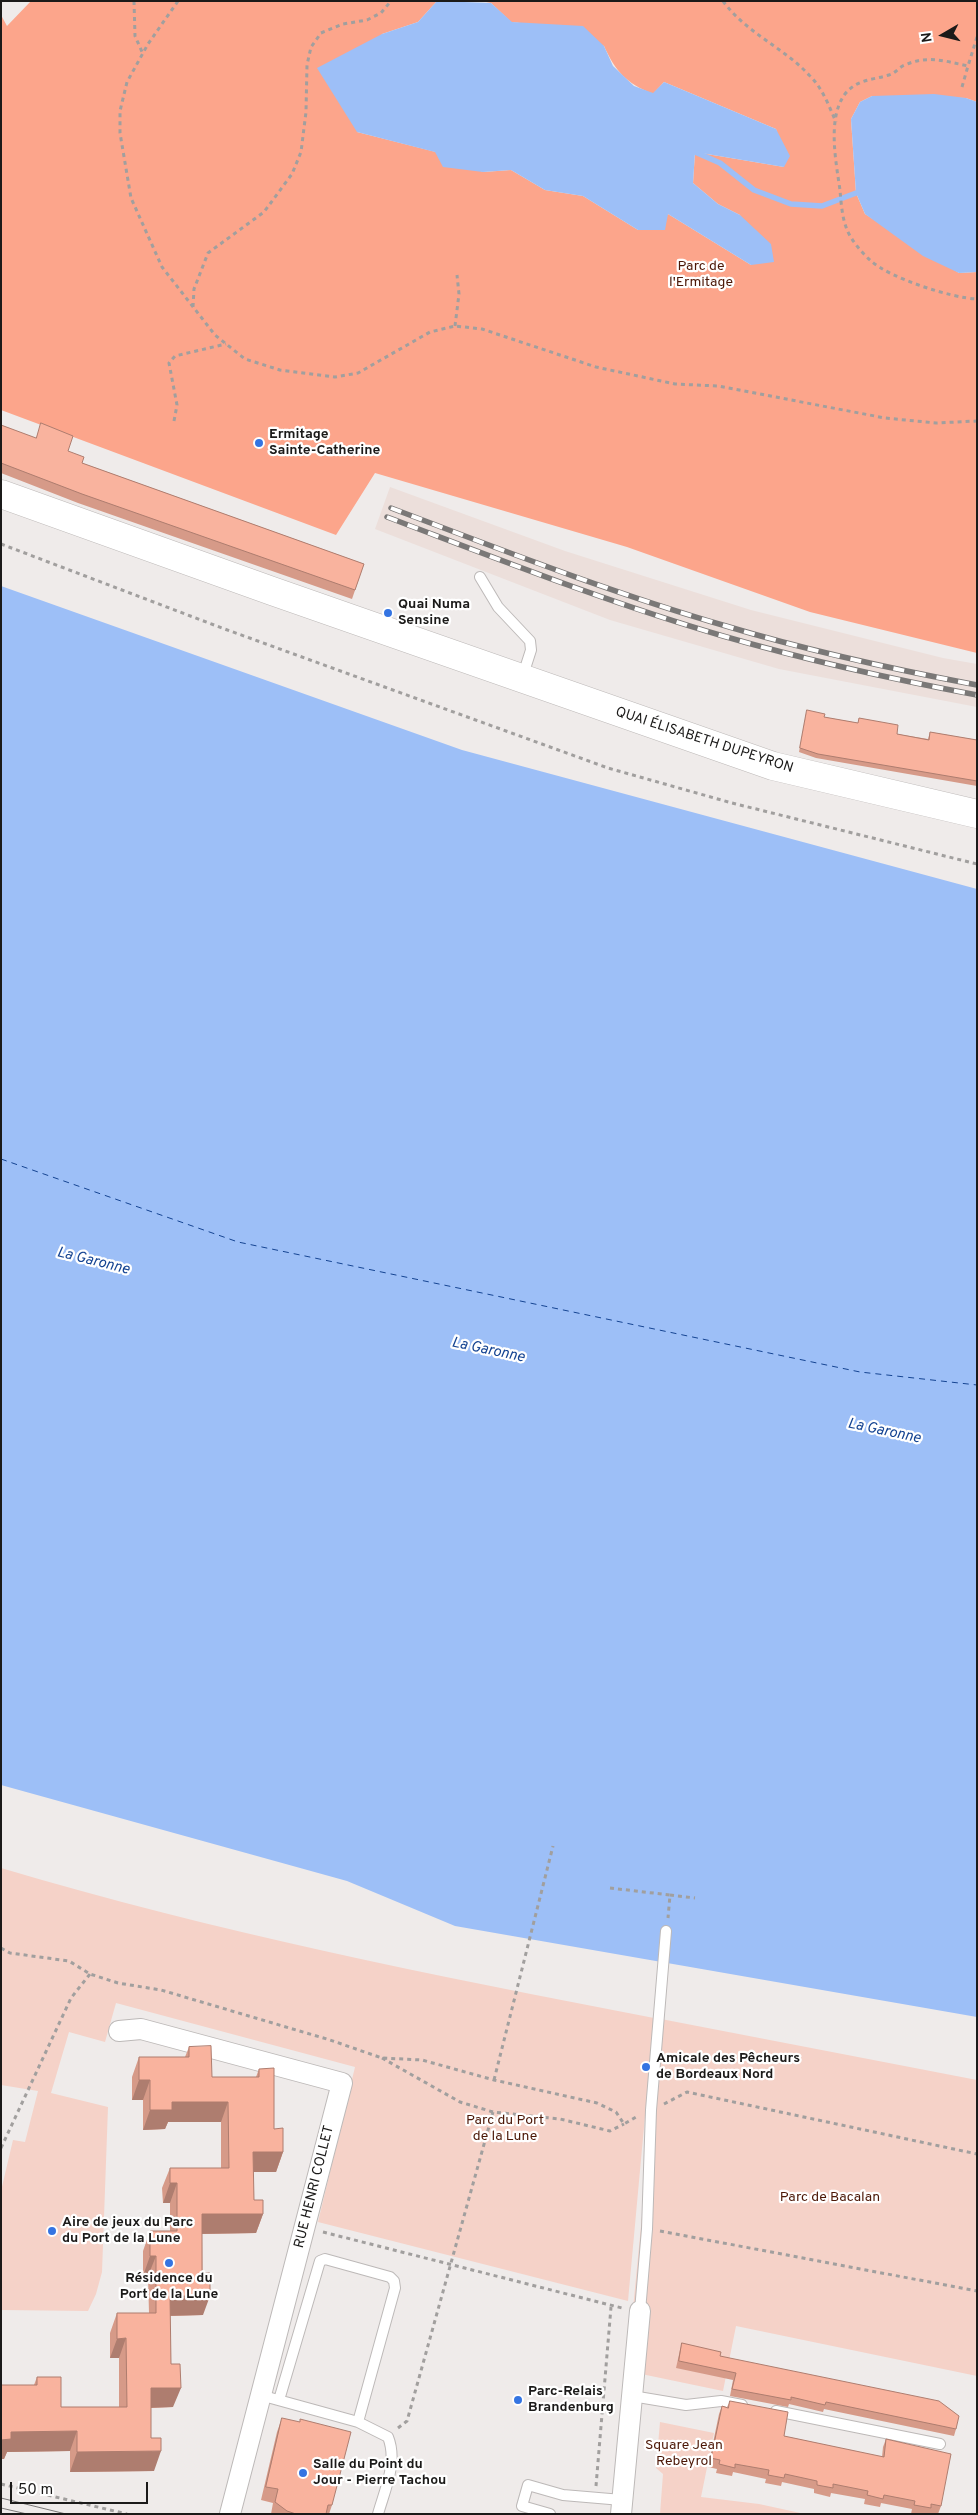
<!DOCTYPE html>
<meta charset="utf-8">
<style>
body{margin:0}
#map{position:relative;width:978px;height:2515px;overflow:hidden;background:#efebea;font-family:Overpass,sans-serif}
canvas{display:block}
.frame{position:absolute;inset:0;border:2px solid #1b1a19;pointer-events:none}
.north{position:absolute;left:918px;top:10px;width:50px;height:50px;-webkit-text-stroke:4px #fff;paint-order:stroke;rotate:262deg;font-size:14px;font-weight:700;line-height:20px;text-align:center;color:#1b1a19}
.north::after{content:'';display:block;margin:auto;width:18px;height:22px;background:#1b1a19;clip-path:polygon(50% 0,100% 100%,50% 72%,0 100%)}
.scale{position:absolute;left:10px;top:2482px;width:138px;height:22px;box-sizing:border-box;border:2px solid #1b1a19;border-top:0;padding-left:6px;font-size:15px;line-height:18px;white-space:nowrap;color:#1b1a19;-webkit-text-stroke:4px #fff;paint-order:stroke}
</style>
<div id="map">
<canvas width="978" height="2515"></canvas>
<div class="frame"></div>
<div class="north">N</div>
<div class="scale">50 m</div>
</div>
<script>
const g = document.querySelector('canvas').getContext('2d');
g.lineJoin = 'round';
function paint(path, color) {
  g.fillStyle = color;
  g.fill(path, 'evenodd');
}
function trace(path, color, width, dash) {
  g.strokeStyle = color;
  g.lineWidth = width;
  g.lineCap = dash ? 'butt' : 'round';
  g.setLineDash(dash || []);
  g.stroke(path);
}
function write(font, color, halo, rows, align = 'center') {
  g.font = font + ' Overpass,sans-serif';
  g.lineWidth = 4.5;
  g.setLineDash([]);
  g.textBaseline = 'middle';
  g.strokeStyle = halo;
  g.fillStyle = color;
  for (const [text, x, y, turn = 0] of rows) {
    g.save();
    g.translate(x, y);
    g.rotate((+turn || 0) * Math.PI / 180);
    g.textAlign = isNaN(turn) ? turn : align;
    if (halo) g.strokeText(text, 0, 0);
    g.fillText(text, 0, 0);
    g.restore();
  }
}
paint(new Path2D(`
 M390,487L565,551L751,610L943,658L977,664V707L779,669L610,620L375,529Z`), '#ecdfdb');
paint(new Path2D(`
 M1,1868C215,1932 435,1976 654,2018L628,2301L318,2222L355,2067L116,2003L105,2042L69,2032L51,2093L108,2107L102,2272L96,2294L88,2311L1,2310V2191L13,2140L25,2142L38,2091L1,2085Z
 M661,2019L977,2080V2376L736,2326L723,2391L627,2371Z
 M660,2422L714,2433L701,2497L759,2504L805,2514H660L663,2474L656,2468Z`), '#f5d2c8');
paint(new Path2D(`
 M31,1H437L418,22L382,34L357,132L436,152L483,172L511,170L545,190L583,196L638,230L668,214L751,265L740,215L718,204L693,183L695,152L784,167L776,129L664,82L653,94C626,83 616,72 604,46L538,25L511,22L491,3L481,1H977V102L966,98L872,96L860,102L851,119L856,193L865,214L959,273L977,272V653L810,612L627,547L375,473L336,535L1,410V15L7,26Z`), '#fca58b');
paint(new Path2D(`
 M437,1L491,3L512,22L583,26L604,46L613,66L634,86L653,93L664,82L776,129L790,156L784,167L695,152L693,183L718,204L740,215L771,244L774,262L751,265L668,214L665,230H638L583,196L545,190L511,170L483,172L443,167L435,152L357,132L317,68L382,34L418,22Z
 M934,94L966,98L977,102V272L959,273L923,256L865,214L856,193L851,119L860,102L872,96Z
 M1,586L462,750L977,889V2017L455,1926L347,1881L1,1785Z`), '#9dbff7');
trace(new Path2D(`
 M695,152L720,163L754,190L791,204L822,206L856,193`), '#9dbff7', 5.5);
trace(new Path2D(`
 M1,1159L238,1242L860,1372L977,1385`), '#154492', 1, [6, 5]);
const service = new Path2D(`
 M480,577L498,607L530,641L531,650L522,678
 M640,2311L647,2229L651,2110L666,1931
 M260,2395L358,2422L395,2288L394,2281L390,2277L325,2259L320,2261L279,2400
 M632,2396L686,2405L721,2401L742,2405
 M776,2411L940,2444
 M358,2422L388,2437C398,2462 385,2489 378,2514
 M550,2514L522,2506L528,2485L563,2495L622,2500`);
const minor = new Path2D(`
 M119,2031L141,2029L342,2083L230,2514
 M621,2514L640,2311`);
const secondary = new Path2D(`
 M1,494L272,591L773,766L977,814`);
trace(service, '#bdb9b8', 12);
trace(minor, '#bdb9b8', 22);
trace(secondary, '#bdb9b8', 29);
trace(new Path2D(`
 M134,1L135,36L143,54
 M178,1L148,44L127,82L120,111V133L131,198L162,267L215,335L245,359L280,370L335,377L358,373L430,332L455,326L482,329L596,367L675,384L718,386L885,418L936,423L977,421
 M723,1C746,33 783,47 809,75C822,87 829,106 836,122
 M977,37L968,66C945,61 927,55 905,65C899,67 896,73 889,75C873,80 857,79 845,94C827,118 836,162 840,190C841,202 842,216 846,227C850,239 861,252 871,261C890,278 951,298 977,299
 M962,87L968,66
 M193,307L194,289L208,253L264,212L292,174L301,152L306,112L307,65L311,47L321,33L343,24L367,20L381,13L391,1
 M455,326L459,294L457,275
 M174,421L177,405L169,363L175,356L226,344
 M1,544L222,628L608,768L732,803L977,864
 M610,1888L670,1895L668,1918
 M670,1895L695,1898
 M1,1948L10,1953L69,1961L90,1974L118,1983L161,1990L330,2040L382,2058L422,2060L494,2080L597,2103L616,2112L624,2124L638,2116
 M382,2058L460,2102L493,2112L560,2119L610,2131L624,2124
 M494,2080L553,1846
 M664,2104L687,2092L977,2154
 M1,2148L71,1998L90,1974
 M660,2231L977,2291
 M323,2232L622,2308
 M398,2428L407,2421L493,2112
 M1,2484L127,2514
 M596,2486L611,2307`), '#a19f9e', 3, [4, 4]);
trace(service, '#fff', 10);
trace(minor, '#fff', 20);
trace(secondary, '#fff', 28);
trace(new Path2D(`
 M1,2498L66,2514
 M1,2508L27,2514`), '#7a7877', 1);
const rail = new Path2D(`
 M391,508C502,550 612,593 726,626C809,651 892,669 977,685
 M387,517C498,559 609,603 723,636C806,660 891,679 977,695`);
trace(rail, '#7a7877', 5.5);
trace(rail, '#fff', 4, [11]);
paint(new Path2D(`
 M1,425L68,451L82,463L364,564L352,599L78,503L1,473Z
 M807,710L824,717L858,723L859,718L897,734L928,739L930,732L977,740V786L816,758L799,752L806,714Z
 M189,2047L212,2077H256L259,2069L274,2129L283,2152L276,2172H253L254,2200L263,2214L256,2233L202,2234L203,2315L170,2316L171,2364L173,2407L151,2408V2438L154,2471L70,2472V2451L7,2452L4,2459H1V2385H34L37,2377L61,2407H119V2358H110V2333L117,2313H149L148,2276H143V2251L150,2231H170V2203H163L162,2188L170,2168H221V2122H168L165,2129L143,2130V2100H132V2077L139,2057H185Z
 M682,2343L720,2356L956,2429L954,2436L824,2409L823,2412L789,2404L788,2407L730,2396L733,2380L676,2368L680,2350Z
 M730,2401L784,2436L882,2457L883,2447L886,2439L941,2506L938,2514L929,2513V2514H911L912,2509L881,2503L880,2507L864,2504L865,2499L831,2493L830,2497L814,2493V2489L782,2482L781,2486L765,2483L766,2479L733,2472L732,2476L716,2473L717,2469L708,2467L719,2414L722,2406L727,2407Z
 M282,2418L332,2505L329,2514H271L273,2503L261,2500L277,2432Z`), '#d69a88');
paint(new Path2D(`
 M139,2080H150L143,2100H132Z
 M172,2102H228L221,2122H168L165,2129L143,2130L150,2110Z
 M253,2152H283L276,2172H246Z
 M170,2183H177L170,2203H163Z
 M202,2214H263L256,2233L195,2234Z
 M150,2256H156L148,2276H143Z
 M170,2296H210L203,2315L163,2316Z
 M126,2338L119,2358H110L117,2339Z
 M151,2388H181L173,2407L144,2408Z
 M77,2431L70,2451L7,2452L4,2459H1V2440L11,2432Z
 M161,2451L154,2471L70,2472L77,2452Z`), '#ae7d6f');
const building = new Path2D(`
 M41,423L73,436L68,451L84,457L82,463L364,564L355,590L82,494L1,463V425L36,438Z
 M807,710L825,714L824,717L858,723L859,718L898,725L897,734L929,740L930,732L977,740V781L818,754L800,748Z
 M211,2046L212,2077H259V2069L274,2068V2129L283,2128V2152H253L254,2200H263V2214H202V2273H210V2296H170L171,2364H180L181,2388H151V2438H161V2451L77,2452V2431L11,2432V2439L1,2440V2385H37V2377H61V2407H127L126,2338L117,2339V2313H156V2256H150V2231H177V2183H170V2168H229L228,2102H172V2110H150V2080H139V2057H189V2047Z
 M682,2343L721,2352L720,2356L939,2401L959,2416L956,2429L826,2402L825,2405L791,2397V2400L732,2389L736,2373L679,2361Z
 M730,2401L788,2412L784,2436L884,2457L886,2439L951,2454L941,2506L931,2504V2508L914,2505L915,2501L884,2495L883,2499L867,2495L868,2491L833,2484V2488L817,2485V2481L785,2474L784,2478L768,2475L769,2470L735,2464V2468L719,2464L720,2460L711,2458L722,2406L728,2408Z
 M282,2418L300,2422V2419L351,2432L332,2505H328L326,2514H296L287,2511L275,2502L278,2489L266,2487Z`);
paint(building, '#f9b39e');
trace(building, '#ae7d6f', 1);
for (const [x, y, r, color] of [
 [259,443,5,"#3474e2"],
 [388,613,5,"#3474e2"],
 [646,2067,5,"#3474e2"],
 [52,2231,5,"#3474e2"],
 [169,2263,5,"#3474e2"],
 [518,2400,5,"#3474e2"],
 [303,2473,5,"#3474e2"]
]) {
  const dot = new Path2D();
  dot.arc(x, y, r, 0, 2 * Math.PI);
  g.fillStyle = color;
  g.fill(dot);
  trace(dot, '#fff', 2);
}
write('14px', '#4c1807', '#fff', [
 ["Parc de",701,267],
 ["l'Ermitage",701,283],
 ["Parc du Port",505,2121],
 ["de la Lune",505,2137],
 ["Parc de Bacalan",830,2198],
 ["Square Jean",684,2446],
 ["Rebeyrol",684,2462]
]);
write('bold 14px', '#1b1a19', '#fff', [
 ["Ermitage",269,435],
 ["Sainte-Catherine",269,451],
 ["Quai Numa",398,605],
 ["Sensine",398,621],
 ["Amicale des Pêcheurs",656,2059],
 ["de Bordeaux Nord",656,2075],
 ["Aire de jeux du Parc",62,2223],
 ["du Port de la Lune",62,2239],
 ["Résidence du",169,2279,"center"],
 ["Port de la Lune",169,2295,"center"],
 ["Parc-Relais",528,2392],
 ["Brandenburg",528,2408],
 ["Salle du Point du",313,2465],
 ["Jour - Pierre Tachou",313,2481]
], 'left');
write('14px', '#1b1a19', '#fff', [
 ["QUAI ÉLISABETH DUPEYRON",704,741,18],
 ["RUE HENRI COLLET",315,2187,-76]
]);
write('italic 15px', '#154492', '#fff', [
 ["La Garonne",93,1262,14],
 ["La Garonne",488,1351,12],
 ["La Garonne",884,1432,12]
]);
</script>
